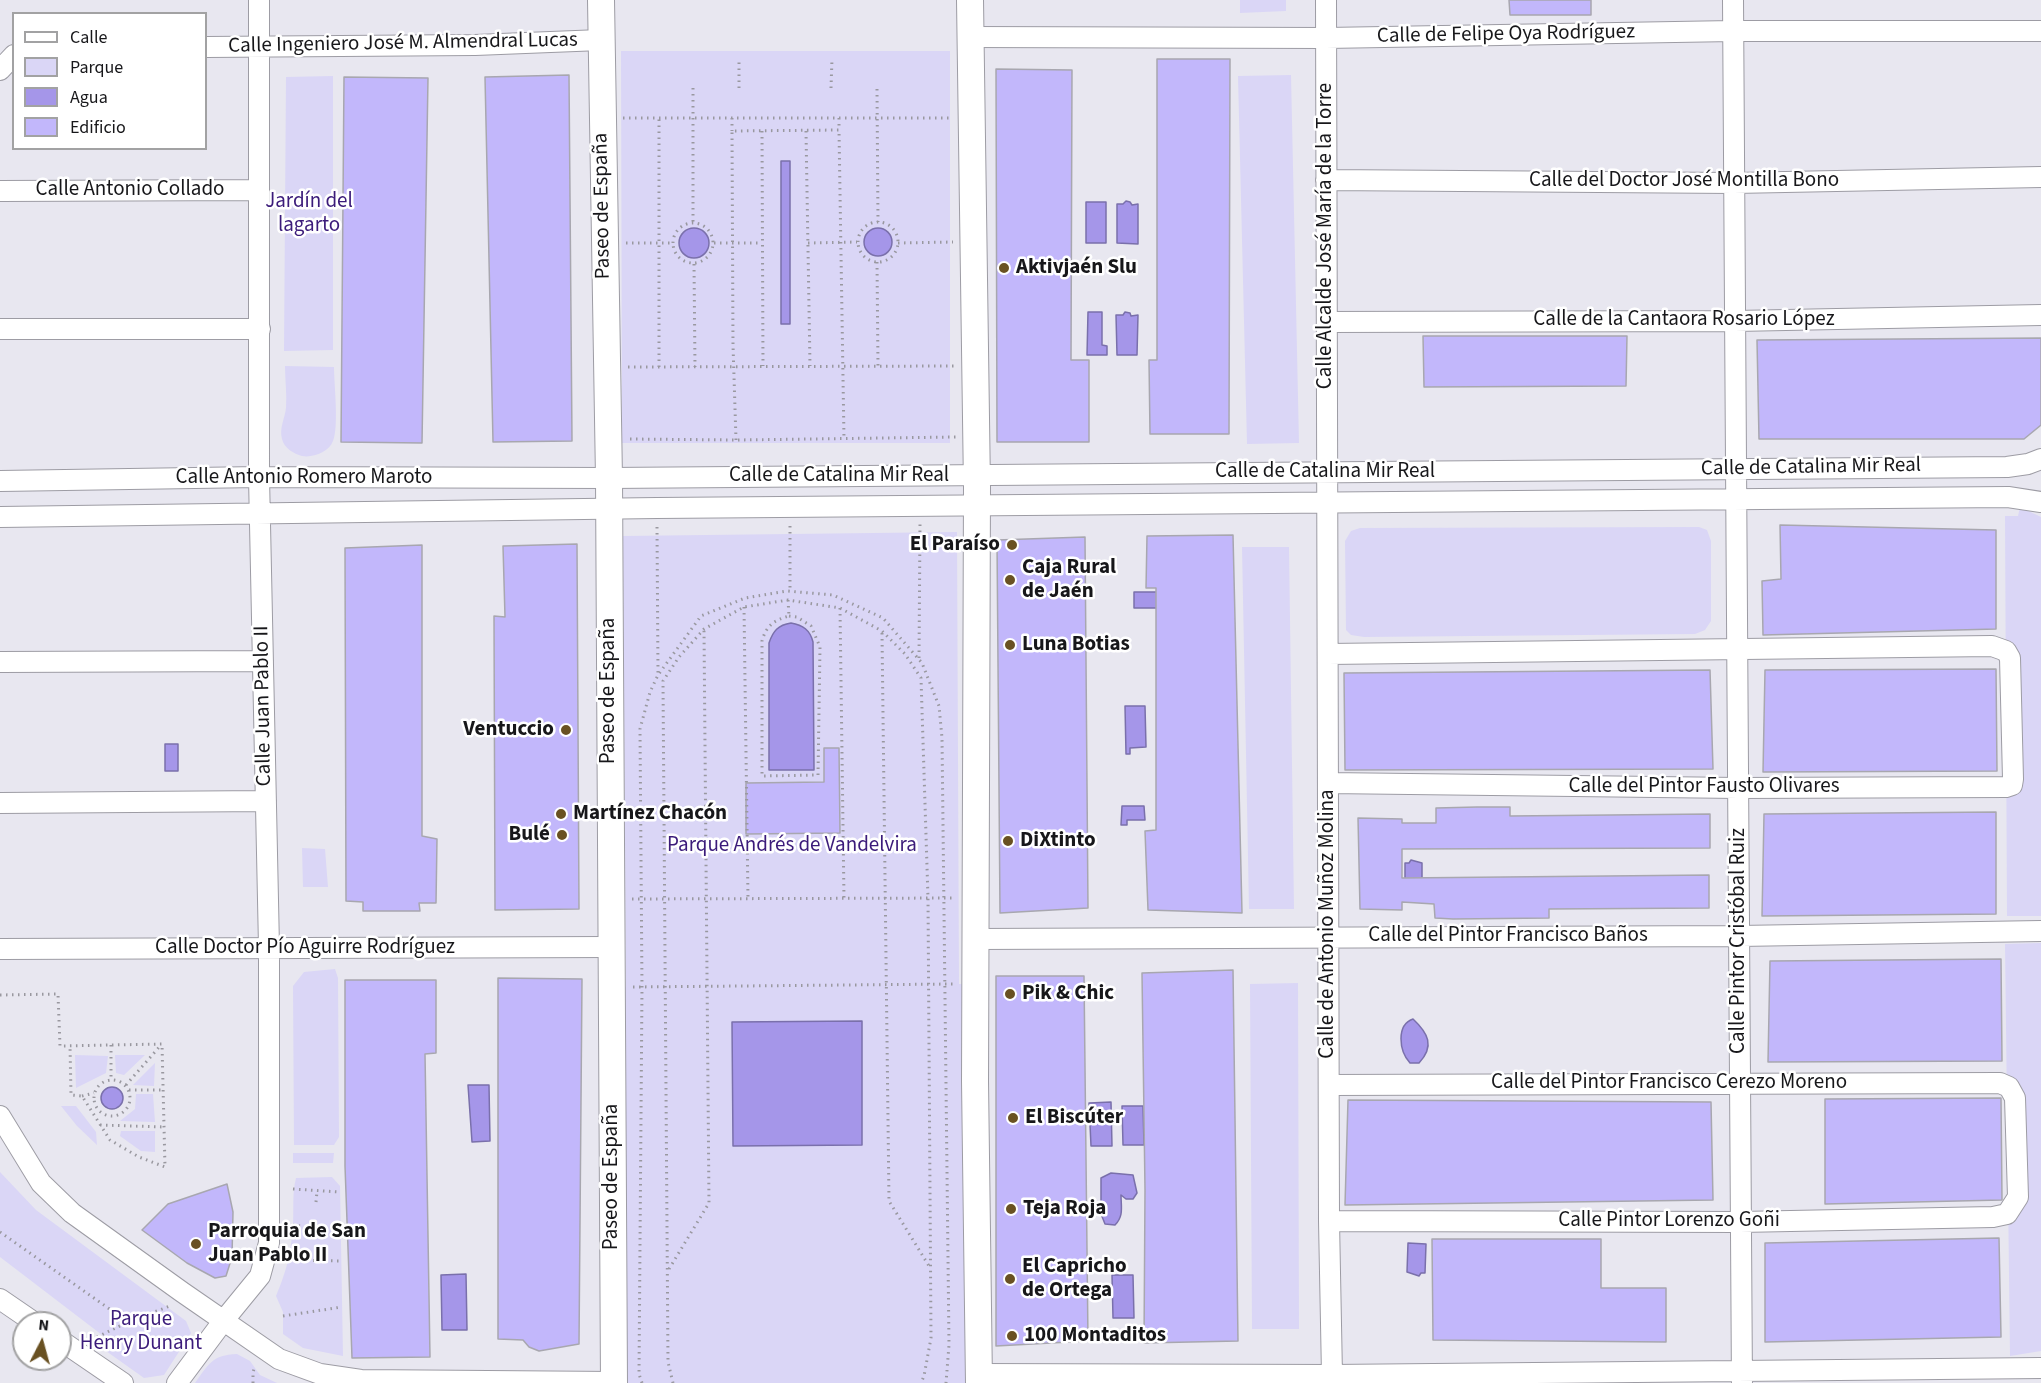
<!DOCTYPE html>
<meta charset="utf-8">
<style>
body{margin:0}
#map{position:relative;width:2041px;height:1383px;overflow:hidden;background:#e8e7f0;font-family:"Source Sans 3",sans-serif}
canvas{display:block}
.legend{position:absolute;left:12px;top:12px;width:195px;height:138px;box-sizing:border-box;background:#fff;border:2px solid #a2a2a3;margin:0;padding:8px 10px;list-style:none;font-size:18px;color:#17171a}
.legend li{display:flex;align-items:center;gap:12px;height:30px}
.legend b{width:30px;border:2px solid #a2a2a3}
.north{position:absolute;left:12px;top:1311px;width:60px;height:60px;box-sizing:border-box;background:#fff;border:2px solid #a2a2a3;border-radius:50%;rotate:6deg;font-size:16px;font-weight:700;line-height:24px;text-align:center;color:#17171a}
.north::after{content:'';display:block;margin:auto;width:21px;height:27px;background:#695122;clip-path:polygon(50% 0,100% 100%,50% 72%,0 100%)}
</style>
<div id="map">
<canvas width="2041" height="1383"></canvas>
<ul class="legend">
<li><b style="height:8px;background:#fff"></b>Calle</li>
<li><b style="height:16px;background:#dad6f6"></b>Parque</li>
<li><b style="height:16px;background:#a596e9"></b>Agua</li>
<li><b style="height:16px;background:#c2b7fb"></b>Edificio</li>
</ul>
<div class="north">N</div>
</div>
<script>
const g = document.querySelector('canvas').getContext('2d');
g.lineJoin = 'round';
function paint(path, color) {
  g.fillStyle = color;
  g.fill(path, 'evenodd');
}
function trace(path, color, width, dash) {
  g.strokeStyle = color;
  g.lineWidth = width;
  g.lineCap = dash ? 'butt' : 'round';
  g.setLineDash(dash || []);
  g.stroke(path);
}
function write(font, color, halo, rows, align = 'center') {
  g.font = font + ' "Source Sans 3",sans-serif';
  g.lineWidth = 5;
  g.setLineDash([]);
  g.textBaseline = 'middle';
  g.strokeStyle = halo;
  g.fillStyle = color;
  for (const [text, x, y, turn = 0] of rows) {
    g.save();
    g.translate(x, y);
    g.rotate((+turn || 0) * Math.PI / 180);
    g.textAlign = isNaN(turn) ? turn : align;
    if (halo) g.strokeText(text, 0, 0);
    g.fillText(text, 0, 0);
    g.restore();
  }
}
paint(new Path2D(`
 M1240,0H1286V11L1240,13Z
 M621,51H950V443H622Z
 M1291,75L1299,443L1247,444L1238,76Z
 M333,76V350L284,351L286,77Z
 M285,366L334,367C334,384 339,426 333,441C329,452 313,458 302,456C294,454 284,448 282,439C279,428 285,418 286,408C287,394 285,380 285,366Z
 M2020,507L2041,517V916H2007L2005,516H2018Z
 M1699,527L1707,530L1711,541V621L1705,630L1695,634L1364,637L1351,635L1346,630L1345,541L1351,531L1360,528Z
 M957,532L959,984H964L962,987L967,1383H626L623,987H626L623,536Z
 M1242,547H1289L1294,909H1249Z
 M302,848L325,849L328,887H303Z
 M2041,943V1351L2010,1356L2005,944Z
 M335,969L338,978L339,1137L334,1145H294L293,986L304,972Z
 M1298,983L1299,1329H1252L1250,984Z
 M75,1055L108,1056L106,1073L76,1088Z
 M115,1055H145L124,1075L116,1073Z
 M155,1063L154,1086L133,1085Z
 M136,1094H153L155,1122L120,1121L135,1109Z
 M61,1106H76L96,1132L97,1145L77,1126Z
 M121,1131H155V1152L141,1151L120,1136Z
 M293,1153H334L333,1163H293Z
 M0,1172L36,1210L186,1321L191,1333L164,1375L144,1378L106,1351V1338L0,1257Z
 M332,1177L340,1186L343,1356L303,1348L283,1334V1312L276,1296C287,1270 291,1253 293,1224C294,1208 292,1193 296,1178Z
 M237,1354L250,1361L260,1375L277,1383H195C209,1364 212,1355 237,1354Z`), '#dad6f6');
const water = new Path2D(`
 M781,161H790V324H781Z
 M1126,201L1130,202L1132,205L1138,204V244L1117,243V204H1123Z
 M1086,202H1106V243H1086Z
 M864 242a14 14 0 1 1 28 0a14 14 0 1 1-28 0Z
 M679 243a15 15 0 1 1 30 0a15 15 0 1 1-30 0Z
 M1088,312H1102V345L1107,346V355H1087Z
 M1125,312L1130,313L1131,316L1138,315L1137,355H1117L1116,315H1123Z
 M1134,592H1161V608H1134Z
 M791,623C803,625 810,630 813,642L814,770H769V643C773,631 778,625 791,623Z
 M1125,706H1145L1146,747L1130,748V754H1126Z
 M165,744H178V771H165Z
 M1122,806H1144L1145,820H1127V825H1121Z
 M1411,860L1422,863V896H1405V863H1409Z
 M1413,1019C1428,1033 1435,1046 1419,1063H1410C1399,1051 1396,1025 1413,1019Z
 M862,1021V1145L733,1146L732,1022Z
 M468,1085H489L490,1141L472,1142Z
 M101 1098a11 11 0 1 1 22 0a11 11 0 1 1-22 0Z
 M1111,1102L1112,1146H1091L1089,1103Z
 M1122,1106H1143L1144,1145H1123Z
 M1111,1173L1133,1175L1137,1193L1133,1199H1126L1121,1195C1121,1207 1124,1216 1115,1225L1105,1224L1101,1214V1178Z
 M1408,1243L1426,1244L1425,1273H1421L1419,1276L1407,1272Z
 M466,1274L467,1330H442L441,1275Z
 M1112,1275H1133L1134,1318H1113Z`);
paint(water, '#a596e9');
trace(water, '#7a70ab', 1.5);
const building = new Path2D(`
 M1509,0H1591V15H1510Z
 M1157,59H1230L1229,434H1150L1149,360H1157Z
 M996,69L1072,70L1071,360H1089V442H997Z
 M569,75L572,441L493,442L485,77Z
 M344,77L428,78L422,443L341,442Z
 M1423,336H1627L1626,386L1424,387Z
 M2041,338V425L2024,439H1759L1757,340Z
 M1780,525L1996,530V629L1763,635L1762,581L1781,579Z
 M1233,535L1242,913L1148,910L1145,831L1156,830V588H1146L1147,536Z
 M1085,537L1088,908L1000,913L997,540Z
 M577,544L579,909L495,910L494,616L505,617L503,546Z
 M422,545V836L437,839L436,903H419L420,911H363V902L346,901L345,548Z
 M1996,669L1997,771L1763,772L1765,670Z
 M1710,670L1713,769L1345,770L1344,673Z
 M824,748H839L840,833L746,834V783L824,782Z
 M1477,807H1510V816L1710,814V848L1402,849V878L1709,875V908L1549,909V918L1453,919L1435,918L1434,904L1402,902V910L1360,909L1358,818L1402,819V823H1436V808Z
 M1996,812V914L1762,916L1764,814Z
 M2001,959L2002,1061L1768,1062L1770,961Z
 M1233,970L1238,1341L1144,1343L1145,1190L1142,973Z
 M996,976H1084L1088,1341L996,1346Z
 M498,978L582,979L579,1344L539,1351L529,1347L523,1340L498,1339Z
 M345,980H436V1053L425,1054L430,1357L352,1358L345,1166Z
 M2001,1098L2002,1200L1825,1204V1099Z
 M1348,1100L1711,1102L1713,1200L1345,1205Z
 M227,1184L233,1212L232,1257L226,1276L215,1278L187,1263L142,1230L168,1204Z
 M1999,1238L2001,1337L1765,1342V1243Z
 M1432,1239H1601V1288H1666V1342L1433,1340Z`);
paint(building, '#c2b7fb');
trace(building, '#a8a7af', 1.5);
const minor = new Path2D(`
 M1326,0L1329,1221L1332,1375
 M1733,0L1742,1383
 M970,37L1326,38L1733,31H2041
 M206,47L475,45L601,40
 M0,70L14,55
 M1326,180L1734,183L2041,177
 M0,191L259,190
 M1327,322L1735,321L2041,315
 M0,329H260
 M0,481L259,477L609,478L2007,467L2028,464L2041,459
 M0,517L657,508L2008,497L2041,502
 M1328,654L1992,646L2006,651L2010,658L2013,779L2012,785L2006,787L1738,788L1328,783
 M0,662L263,661
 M0,803L266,801
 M976,939L1739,936L2041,931
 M0,949L610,947
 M1329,1085L2000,1083L2009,1087L2015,1098L2018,1197L2007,1214L1993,1217L1740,1222L1329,1221
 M0,1116L41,1183L72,1213L182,1292L279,1359L320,1374L361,1380L614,1382
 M0,1299L35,1323
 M60,1340L123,1383
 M979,1374L1332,1375L2041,1368
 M177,1383L224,1320L260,1276L269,1243V947L259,477V0`);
const major = new Path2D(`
 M601,0L609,478L614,1383
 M970,0L977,487L975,1081L979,1383`);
trace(minor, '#9d9ca4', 22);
trace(major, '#9d9ca4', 28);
trace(new Path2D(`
 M693,88V222
 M739,88V59
 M831,88L832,59
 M877,89L878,222
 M623,118H950
 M732,118V131
 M839,118V130
 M762,131L763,366
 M806,131L810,366
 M858 242a20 20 0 1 1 40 0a20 20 0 1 1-40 0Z
 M673 243a20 20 0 1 1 40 0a20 20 0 1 1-40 0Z
 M626,243H673
 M714,243H762
 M808,243L857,242
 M898,243L953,242
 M877,262L878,366
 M694,264L695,367
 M628,367L954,366
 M659,367V118
 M630,439L736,440L956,437
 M736,440L733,345L732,131L839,130L844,439
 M790,526V591
 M657,527L658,673
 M788,600L789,616
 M744,607L748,899
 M840,608L844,899
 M789,616L797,617L811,626L820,647L818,775L762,776V641C766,626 774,620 789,616Z
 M882,633L889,1201L929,1266
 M919,658L920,524
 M632,899L955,898
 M633,987L953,984
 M0,995L58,994L60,1046L162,1044L165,1167L139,1157L110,1140L82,1096L71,1095L70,1046
 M111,1045V1079
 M94 1098a18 18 0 1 1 36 0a18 18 0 1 1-36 0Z
 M126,1085L161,1045
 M129,1090H163
 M82,1096L94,1093
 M100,1125L164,1127
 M293,1189L340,1192
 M316,1202L317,1191
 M293,1225L300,1226
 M0,1232L128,1322L170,1306
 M318,1251V1261
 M289,1260L341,1261
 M669,1269L709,1203L704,630
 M283,1316L342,1307
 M97,1337L128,1322
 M253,1383V1372L255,1366
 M642,1383L639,1374L642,987L640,729L650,692L658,675L701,616L745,598L787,591L833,595L883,618L922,663L939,706L942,738L949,1345L946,1383
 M673,1383L668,1362L663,681L679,657L704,629L744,607L788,600L840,608L882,631L905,654L921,678L928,898L931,1338L924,1376L921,1383`), '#99989f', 3, [1.5, 4.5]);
trace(minor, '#fff', 20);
trace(major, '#fff', 26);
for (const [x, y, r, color] of [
 [1004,268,6,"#695122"],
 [1012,545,6,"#695122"],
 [1010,580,6,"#695122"],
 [1010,645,6,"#695122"],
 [566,730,6,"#695122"],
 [561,814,6,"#695122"],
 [562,835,6,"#695122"],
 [1008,841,6,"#695122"],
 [1010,994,6,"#695122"],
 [1013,1118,6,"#695122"],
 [1011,1209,6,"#695122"],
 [196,1244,6,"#695122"],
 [1010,1279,6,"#695122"],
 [1012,1336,6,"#695122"]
]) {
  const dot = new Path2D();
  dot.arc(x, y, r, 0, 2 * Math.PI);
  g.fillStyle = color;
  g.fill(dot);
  trace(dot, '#fff', 2);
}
write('21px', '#17171a', '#fff', [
 ["Calle de Felipe Oya Rodríguez",1506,35,-1],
 ["Calle Ingeniero José M. Almendral Lucas",403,44,-1],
 ["Calle del Doctor José Montilla Bono",1684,181],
 ["Calle Antonio Collado",130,190],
 ["Paseo de España",603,206,-91],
 ["Calle Alcalde José María de la Torre",1326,236,-90],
 ["Calle de la Cantaora Rosario López",1684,320],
 ["Calle de Catalina Mir Real",1811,468,-1],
 ["Calle de Catalina Mir Real",1325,472],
 ["Calle de Catalina Mir Real",839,476],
 ["Calle Antonio Romero Maroto",304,478],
 ["Paseo de España",609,691,-90],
 ["Calle Juan Pablo II",264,706,-91],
 ["Calle del Pintor Fausto Olivares",1704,787],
 ["Calle de Antonio Muñoz Molina",1328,924,-90],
 ["Calle del Pintor Francisco Baños",1508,936],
 ["Calle Pintor Cristóbal Ruiz",1739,941,-90],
 ["Calle Doctor Pío Aguirre Rodríguez",305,948],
 ["Calle del Pintor Francisco Cerezo Moreno",1669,1083],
 ["Paseo de España",612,1177,-90],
 ["Calle Pintor Lorenzo Goñi",1669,1221]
]);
write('21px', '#3b1b7a', '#fff', [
 ["Jardín del",309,202],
 ["lagarto",309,226],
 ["Parque Andrés de Vandelvira",792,846],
 ["Parque",141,1320],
 ["Henry Dunant",141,1344]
]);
write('bold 21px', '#17171a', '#fff', [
 ["Aktivjaén Slu",1016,268],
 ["El Paraíso",1000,545,"right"],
 ["Caja Rural",1022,568],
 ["de Jaén",1022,592],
 ["Luna Botias",1022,645],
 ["Ventuccio",554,730,"right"],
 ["Martínez Chacón",573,814],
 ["Bulé",550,835,"right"],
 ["DiXtinto",1020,841],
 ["Pik & Chic",1022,994],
 ["El Biscúter",1025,1118],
 ["Teja Roja",1023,1209],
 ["Parroquia de San",208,1232],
 ["Juan Pablo II",208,1256],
 ["El Capricho",1022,1267],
 ["de Ortega",1022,1291],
 ["100 Montaditos",1024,1336]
], 'left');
</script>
